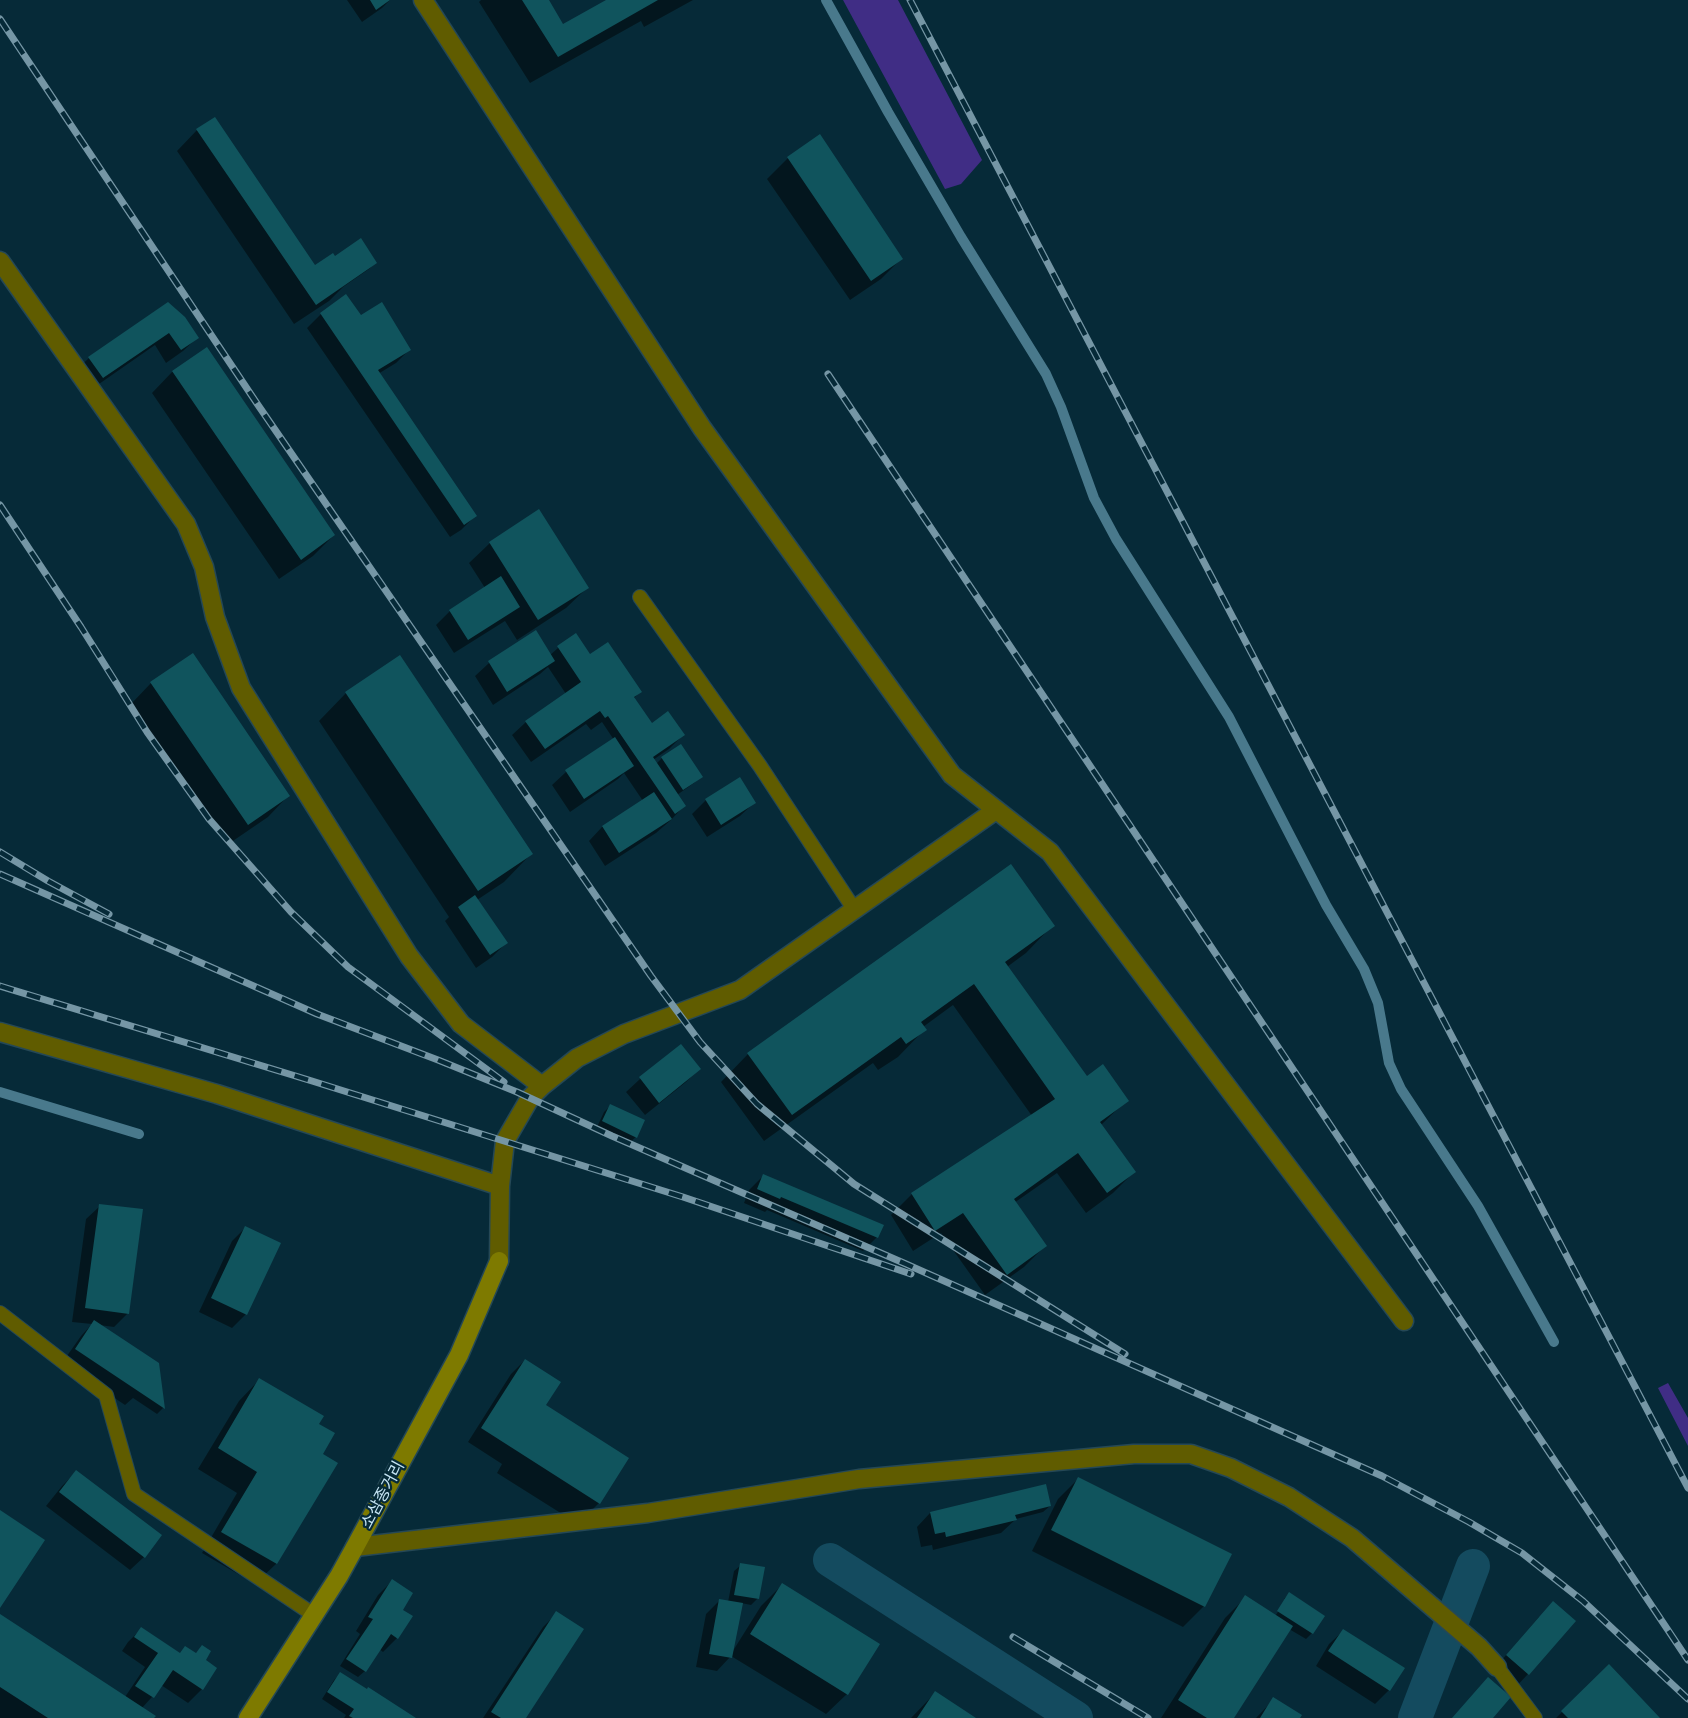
<!DOCTYPE html>
<meta charset="utf-8">
<style>
body{margin:0}
canvas{display:block;background:#062a38}
</style>
<canvas width="1688" height="1718"></canvas>
<script>
const g = document.querySelector('canvas').getContext('2d');
g.lineJoin = 'round';
function paint(path, color) {
  g.fillStyle = color;
  g.fill(path, 'evenodd');
}
function trace(path, color, width, dash) {
  g.strokeStyle = color;
  g.lineWidth = width;
  g.lineCap = dash ? 'butt' : 'round';
  g.setLineDash(dash || []);
  g.stroke(path);
}
function write(font, color, halo, rows, align = 'center') {
  g.font = font + ' "PT Sans Narrow","Noto Sans KR",sans-serif';
  g.lineWidth = 4.5;
  g.setLineDash([]);
  g.textBaseline = 'middle';
  g.strokeStyle = halo;
  g.fillStyle = color;
  for (const [text, x, y, turn = 0] of rows) {
    g.save();
    g.translate(x, y);
    g.rotate((+turn || 0) * Math.PI / 180);
    g.textAlign = isNaN(turn) ? turn : align;
    if (halo) g.strokeText(text, 0, 0);
    g.fillText(text, 0, 0);
    g.restore();
  }
}
paint(new Path2D(`
 M843,0H898L982,160L961,184L945,189Z
 M1668,1383L1688,1418V1446L1658,1388Z`), '#402d85');
paint(new Path2D(`
 M347,0H390L382,8L362,22Z
 M481,0H547L563,26L609,0H693L644,27L641,21L530,83L479,2Z
 M197,130L314,267L335,259L375,263L369,269L343,287L329,301L294,324L177,151Z
 M788,158L902,258L881,279L850,300L767,179Z
 M346,296L361,317L410,349L396,363L378,374L475,516L461,530L450,537L307,328L321,314Z
 M168,304L197,338L183,351L166,363L155,345L89,391L75,371L89,358Z
 M206,349L334,535L313,556L279,579L152,393L172,372Z
 M490,543L587,588L566,608L517,640L505,621L454,653L436,625L450,611L485,588L469,563Z
 M536,633L550,655L558,648L575,636L590,657L640,692L633,699L651,724L683,735L669,749L653,760L656,764L662,758L680,746L701,777L694,783L677,795L684,806L671,820L656,833L605,866L589,841L602,827L643,801L624,773L618,779L570,812L552,785L566,772L614,740L602,722L591,730L586,724L531,762L512,735L526,722L566,694L548,667L540,674L493,705L475,676L489,663Z
 M151,683L288,796L268,817L227,845L131,704Z
 M346,693L531,854L504,882L477,900L506,943L492,957L476,968L445,921L449,917L319,721Z
 M706,800L754,803L740,816L707,837L692,814Z
 M1053,925L1026,953L1007,967L1086,1078L1127,1100L1101,1125L1134,1172L1113,1193L1086,1213L1057,1173L1014,1203L1045,1246L1024,1267L985,1295L941,1233L913,1251L891,1215L912,1194L1032,1116L953,1005L923,1027L925,1029L898,1057L878,1070L873,1063L764,1141L721,1082L748,1054Z
 M680,1046L699,1069L686,1082L645,1115L626,1092L640,1079Z
 M611,1105L636,1137L629,1143L597,1127L604,1112Z
 M763,1176L877,1237L863,1251L767,1210L765,1212L744,1203L749,1190Z
 M100,1206L128,1313L114,1327L99,1325L158,1364L163,1408L157,1414L133,1398L125,1405L62,1363L81,1336L92,1324L72,1322L86,1219Z
 M245,1228L246,1314L232,1328L199,1312L232,1241Z
 M525,1360L541,1411L627,1459L599,1503L578,1524L497,1473L502,1464L468,1442L511,1374Z
 M259,1380L317,1424L320,1454L276,1564L255,1584L202,1553L237,1493L198,1469L239,1401Z
 M76,1472L144,1557L130,1570L46,1506L62,1486Z
 M1079,1478L1204,1606L1183,1627L1032,1551L1058,1499Z
 M1050,1506L1043,1512L1016,1519L1001,1533L933,1550L932,1545L921,1547L917,1527L930,1513Z
 M741,1565L758,1598L751,1605L741,1603L731,1654L761,1606L782,1585L847,1694L826,1714L731,1656L717,1671L696,1667L706,1614L720,1600L728,1602L734,1571Z
 M392,1581L401,1610L411,1617L397,1638L383,1652L379,1649L365,1671L358,1677L340,1666L360,1634L356,1631L378,1595Z
 M1289,1594L1312,1633L1306,1639L1289,1629L1232,1718H1161L1225,1618L1246,1597L1274,1618L1286,1599H1284Z
 M557,1613L524,1718H483L543,1627Z
 M0,1616L125,1697L145,1667L122,1651L128,1642L141,1629L179,1654H195L202,1647L203,1660L202,1689L188,1703L161,1685L152,1697L142,1708L152,1718H0Z
 M1539,1617L1528,1674L1515,1688L1494,1669Z
 M1343,1631L1389,1690L1375,1704L1316,1666L1329,1644Z
 M340,1674L413,1718H344L346,1715L322,1699L334,1680Z
 M935,1693L973,1718H911Z
 M1274,1699L1298,1718H1256Z
 M1562,1712L1658,1718H1556Z`), '#0007');
trace(new Path2D(`
 M826,0L888,112L961,237L1046,374L1061,407L1094,498L1116,539L1229,717L1326,905L1364,969L1378,1003L1389,1063L1401,1089L1478,1206L1554,1342
 M0,1092L139,1134`), '#49798c', 10);
trace(new Path2D(`
 M830,1560L1076,1718
 M1415,1718L1473,1566`), '#144b5f', 34);
paint(new Path2D(`
 M370,0H390L376,10Z
 M522,0H549L563,24L606,0H658L558,57Z
 M215,117L315,265L333,253L335,256L361,238L377,263L316,305L196,129Z
 M820,134L903,259L871,281L787,157Z
 M346,294L361,315L382,302L411,350L378,370L477,516L464,525L320,313Z
 M168,302L185,317L199,338L181,350L169,333L103,378L88,357Z
 M207,347L335,535L301,560L172,371Z
 M539,509L589,588L538,620L489,542Z
 M501,576L520,607L468,640L449,610Z
 M536,630L555,661L507,692L488,661Z
 M576,633L590,654L608,642L642,692L634,697L652,723L668,711L685,735L653,757L686,806L675,814L608,716L605,718L600,711L545,749L525,721L581,682L557,646Z
 M193,653L290,796L248,825L150,682Z
 M400,655L533,854L478,891L345,692Z
 M615,737L634,766L584,799L565,770Z
 M681,744L703,777L683,790L661,757Z
 M740,777L756,803L721,825L705,799Z
 M654,792L672,819L619,853L602,826Z
 M1011,864L1055,926L1005,962L1087,1076L1103,1064L1129,1101L1100,1122L1136,1172L1107,1193L1078,1153L1014,1199L1047,1246L1007,1275L963,1213L935,1231L911,1193L1055,1099L974,984L921,1022L927,1030L906,1044L901,1037L792,1115L747,1053Z
 M475,895L508,943L490,955L458,907Z
 M681,1044L701,1069L659,1103L639,1077Z
 M610,1104L645,1120L637,1138L602,1121Z
 M763,1174L884,1225L878,1238L781,1197L780,1199L757,1189Z
 M99,1204L143,1209L129,1314L85,1308Z
 M245,1226L281,1243L247,1315L211,1298Z
 M94,1320L159,1363L165,1409L75,1349Z
 M525,1359L561,1382L546,1405L629,1458L600,1504L481,1428Z
 M259,1378L324,1416L319,1424L335,1433L323,1454L338,1463L277,1564L221,1532L257,1472L218,1448Z
 M76,1470L162,1535L145,1558L59,1492Z
 M1078,1477L1232,1554L1205,1607L1051,1530Z
 M1046,1484L1051,1506L1015,1515L1017,1520L946,1537L945,1532L935,1534L930,1512Z
 M0,1510L45,1540L0,1608Z
 M740,1563L765,1567L759,1599L734,1595Z
 M392,1579L413,1593L403,1610L413,1616L398,1639L391,1634L366,1672L346,1659L373,1619L368,1617Z
 M782,1583L880,1644L848,1695L750,1634Z
 M1289,1592L1325,1616L1313,1634L1277,1611Z
 M1245,1595L1293,1626L1234,1718H1207L1178,1700Z
 M719,1599L743,1603L732,1658L709,1654Z
 M1553,1601L1576,1621L1529,1675L1506,1655Z
 M556,1611L584,1629L526,1718H501L491,1712Z
 M0,1614L156,1716L154,1718H48L0,1687Z
 M141,1627L180,1653L185,1646L196,1653L202,1645L211,1651L206,1660L217,1668L203,1690L173,1670L154,1698L135,1686L158,1653L134,1637Z
 M1343,1629L1405,1668L1390,1691L1328,1651Z
 M1609,1664L1660,1718H1568L1561,1711Z
 M340,1672L367,1689L368,1687L416,1718H353L349,1716L354,1709L327,1692Z
 M1488,1677L1511,1697L1493,1718H1452Z
 M935,1691L976,1718H917Z
 M1273,1697L1302,1715L1300,1718H1260Z`), '#10545d');
const lane = new Path2D(`
 M640,597L760,766L854,909
 M0,1313L106,1395L134,1494L314,1615
 M1497,1667L1535,1718`);
const street = new Path2D(`
 M423,0L702,428L952,775L1050,852L1404,1321
 M0,261L186,524L204,567L215,617L241,688L409,956L461,1024L542,1086
 M0,1032L217,1094L500,1186
 M499,1261L500,1186L505,1141L530,1098L542,1086L577,1058L624,1034L740,990L996,810
 M355,1547L648,1513L859,1479L1134,1454H1191L1231,1468L1289,1497L1352,1538L1479,1647L1497,1667`);
const secondary = new Path2D(`
 M248,1718L339,1576L355,1547L459,1355L499,1261`);
trace(lane, '#254856', 16);
trace(street, '#254856', 21);
trace(secondary, '#254856', 21);
trace(lane, '#605c00', 14);
trace(street, '#605c00', 18);
trace(secondary, '#7e7a00', 18);
const rail = new Path2D(`
 M910,0L1688,1488
 M0,19L258,405L651,976L700,1042L757,1104L854,1184L1125,1354
 M828,374L1688,1660
 M0,505L81,627L147,732L209,819L291,912L348,967L504,1082
 M0,852L48,881L109,914
 M0,874L317,1014L438,1060L517,1092L612,1136L906,1264L1382,1476L1469,1522L1522,1553L1583,1601L1688,1699
 M0,986L312,1081L683,1197L911,1274
 M1013,1637L1148,1718`);
trace(rail, '#7596a5', 7);
trace(rail, '#062a38', 4.5, [14]);
write('16px', '#c6e5f4', '#062a38', [
 ["소삼종거리",383,1495,-62]
]);
</script>
